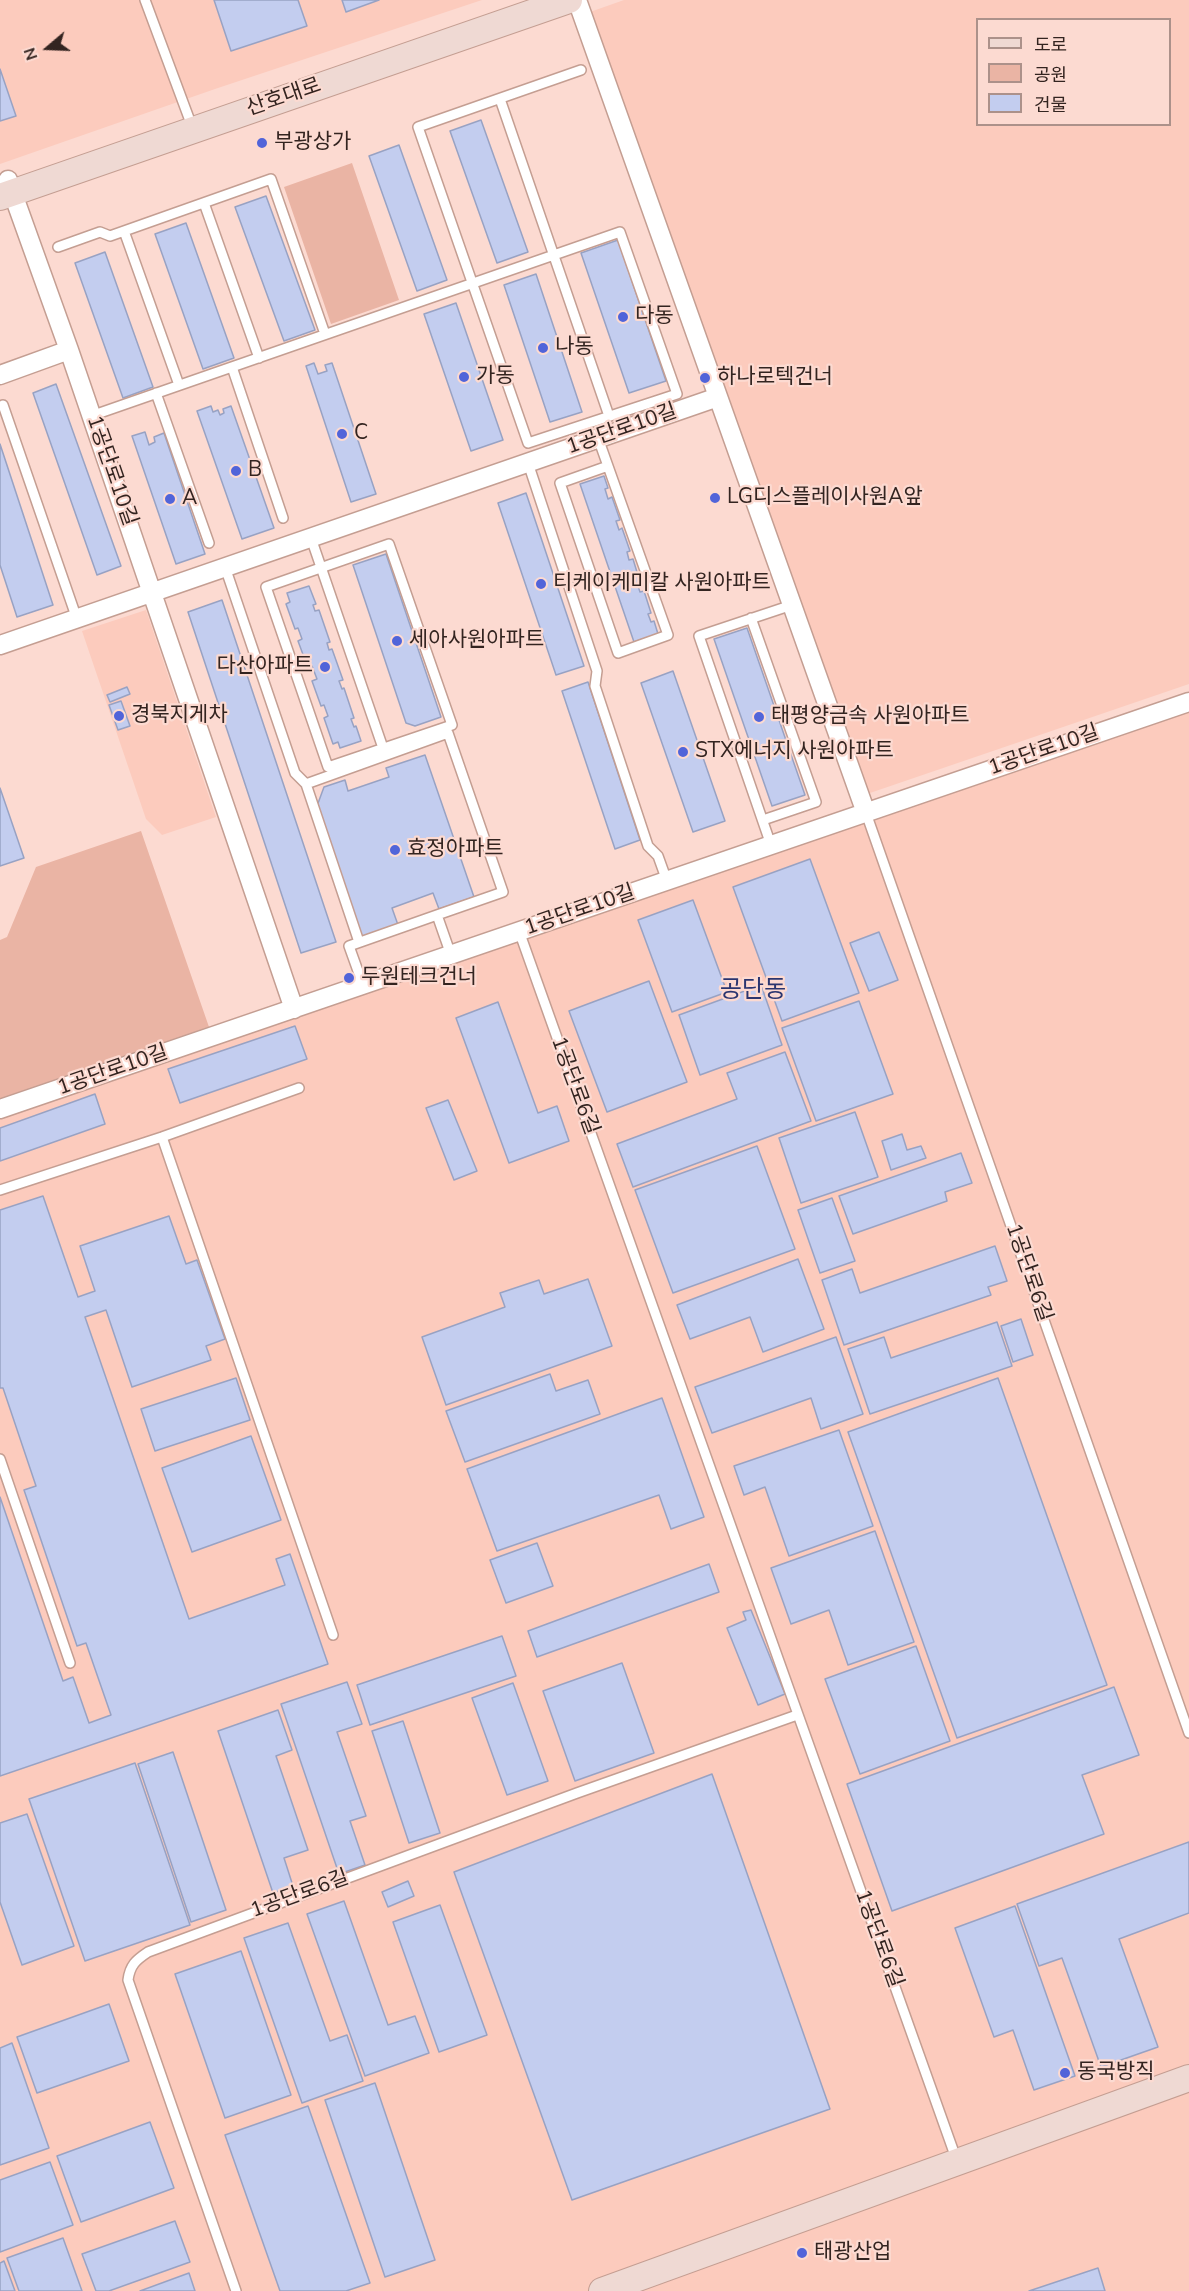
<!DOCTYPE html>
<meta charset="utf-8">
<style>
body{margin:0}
#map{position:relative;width:1189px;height:2291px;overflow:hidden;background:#fcdad1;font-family:"Nunito Sans","Noto Sans KR",sans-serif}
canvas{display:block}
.legend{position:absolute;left:976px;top:18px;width:195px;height:108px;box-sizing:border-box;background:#fcdad1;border:2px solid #ac918a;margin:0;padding:8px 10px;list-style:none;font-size:18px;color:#332420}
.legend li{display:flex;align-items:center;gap:12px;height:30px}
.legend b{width:30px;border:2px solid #ac918a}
.north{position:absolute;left:18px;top:18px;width:60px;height:60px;-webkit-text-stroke:4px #fcdad1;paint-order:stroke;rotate:251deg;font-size:16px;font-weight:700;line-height:24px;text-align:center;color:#332420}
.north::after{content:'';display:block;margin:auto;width:21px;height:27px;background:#332420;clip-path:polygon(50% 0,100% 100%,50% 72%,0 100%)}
</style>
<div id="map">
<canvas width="1189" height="2291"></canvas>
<ul class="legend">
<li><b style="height:8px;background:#efd9d3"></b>도로</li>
<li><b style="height:16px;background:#eab4a4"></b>공원</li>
<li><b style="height:16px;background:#c3cdef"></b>건물</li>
</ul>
<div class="north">N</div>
</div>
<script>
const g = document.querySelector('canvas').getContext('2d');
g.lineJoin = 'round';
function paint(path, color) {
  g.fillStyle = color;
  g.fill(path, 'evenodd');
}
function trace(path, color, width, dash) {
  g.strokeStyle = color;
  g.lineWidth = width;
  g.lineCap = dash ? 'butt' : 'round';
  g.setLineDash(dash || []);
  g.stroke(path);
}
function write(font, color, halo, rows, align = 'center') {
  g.font = font + ' "Nunito Sans","Noto Sans KR",sans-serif';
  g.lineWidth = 4.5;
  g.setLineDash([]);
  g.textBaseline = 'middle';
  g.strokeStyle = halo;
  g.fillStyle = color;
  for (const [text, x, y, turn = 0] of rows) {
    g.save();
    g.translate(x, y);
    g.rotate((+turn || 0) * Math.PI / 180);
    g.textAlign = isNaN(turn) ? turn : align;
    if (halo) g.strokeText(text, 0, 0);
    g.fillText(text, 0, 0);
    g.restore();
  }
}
paint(new Path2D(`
 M0,0H482L215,89L0,164Z
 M624,0H1189V684L867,794L798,594L590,12ZM978,20H1170V124H978Z
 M146,610L216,817L162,835L146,819L82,631Z
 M1189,702V2291H0V1109Z`), '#fccbbd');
paint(new Path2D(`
 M352,163L399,300L331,324L284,187Z
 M141,831L209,1027L0,1099V940L7,937L36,867Z`), '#eab4a4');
const building = new Path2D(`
 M214,0H298L307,26L231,51Z
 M342,0H379L346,12Z
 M0,69L16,116L0,121Z
 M481,120L528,252L497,263L450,131Z
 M399,145L447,280L417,291L369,156Z
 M266,196L315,330L284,341L235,207Z
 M186,223L234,358L203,369L155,234Z
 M618,240L666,381L629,393L581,253Z
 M105,252L153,387L123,398L75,263Z
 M536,274L582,412L550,422L504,285Z
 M456,303L503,440L471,451L424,314Z
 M314,363L318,374L327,371L325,365L332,363L376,494L351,502L306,366Z
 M56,384L121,566L97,575L33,393Z
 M211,406L213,412L218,410L220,415L224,413L223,409L231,406L274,528L242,539L197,411Z
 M145,432L149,445L155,442L154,437L164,433L205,554L176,564L132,436Z
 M0,444L53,605L17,617L0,565Z
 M604,476L608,488L605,489L608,499L612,497L620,520L616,521L619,530L622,528L630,551L627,552L629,560L633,559L640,582L637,583L640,592L644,591L651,613L648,614L651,622L654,621L658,634L634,642L580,484Z
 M526,493L584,666L556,675L498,503Z
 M386,554L441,717L415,726L406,723L353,565Z
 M309,586L316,604L313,605L315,611L319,610L330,642L327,643L329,650L332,649L343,680L339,681L342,689L344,688L354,718L351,719L354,727L356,726L361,741L340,748L338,742L333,744L324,718L328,716L324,705L321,706L312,681L317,679L312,666L308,668L298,641L302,639L298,628L295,629L286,604L290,602L287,593Z
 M222,600L336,942L301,953L188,612Z
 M747,628L805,795L772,806L714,639Z
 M673,671L725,821L693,832L641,683Z
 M588,682L640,840L615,849L562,691Z
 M127,687L130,694L110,702L107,695Z
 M121,701L130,726L118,730L109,705Z
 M425,755L474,897L439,909L433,893L392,908L398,925L362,938L317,806L324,787L345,780L348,791L389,777L386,768Z
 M0,788L24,858L0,866Z
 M810,859L859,993L782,1021L733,887Z
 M693,900L727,992L672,1012L638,920Z
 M879,932L898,980L869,991L850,943Z
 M649,981L687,1082L607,1112L569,1011Z
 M761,985L782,1045L700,1075L679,1015Z
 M859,1001L893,1094L816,1121L782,1028Z
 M498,1002L538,1113L557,1106L569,1141L509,1163L456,1018Z
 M295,1026L307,1059L180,1103L168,1069Z
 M785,1052L811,1121L633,1187L617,1144L737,1099L727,1073Z
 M95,1094L105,1124L0,1161V1128Z
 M448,1100L477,1171L454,1180L426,1108Z
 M855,1112L878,1177L801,1203L779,1138Z
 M902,1134L907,1150L921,1146L926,1158L891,1170L882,1141Z
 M757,1146L795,1249L673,1293L635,1190Z
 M961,1153L972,1183L945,1192L947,1201L853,1234L839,1196Z
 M43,1196L78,1297L95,1291L80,1246L169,1216L186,1264L197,1260L225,1339L206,1346L211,1360L132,1387L106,1310L85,1317L189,1619L285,1585L276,1559L290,1554L328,1664L0,1776V1497L63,1681L73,1677L89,1723L111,1715L86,1643L77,1646L24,1490L36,1486L3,1388H0V1210Z
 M832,1198L855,1261L820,1273L798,1210Z
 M995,1246L1007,1281L988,1287L991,1295L844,1345L822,1280L852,1269L860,1293Z
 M798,1259L824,1329L763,1352L750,1317L690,1339L677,1305Z
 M588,1279L612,1346L446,1405L422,1337L505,1307L500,1293L539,1280L544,1294Z
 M1021,1319L1033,1355L1013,1362L1001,1326Z
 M997,1322L1012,1366L870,1414L848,1349L884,1337L891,1358Z
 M836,1337L863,1414L821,1429L811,1398L712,1433L695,1387Z
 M550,1374L556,1391L588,1380L600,1414L465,1462L446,1411Z
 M236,1378L250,1420L155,1451L141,1409Z
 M998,1378L1107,1685L957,1738L848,1432Z
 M662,1398L704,1517L671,1529L659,1495L497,1551L467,1469Z
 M839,1430L873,1526L789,1556L765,1487L744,1495L734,1466Z
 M251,1436L281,1520L192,1552L162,1468Z
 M875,1531L914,1642L848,1665L829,1610L791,1624L771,1568Z
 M537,1543L553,1586L506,1603L490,1560Z
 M709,1564L719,1592L537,1657L528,1631Z
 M751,1610L785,1694L758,1705L727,1628L746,1620L743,1612Z
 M502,1636L516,1676L370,1725L357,1685Z
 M916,1646L950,1741L860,1774L825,1679Z
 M622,1663L654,1753L575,1781L543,1691Z
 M347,1682L362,1724L337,1732L366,1816L350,1821L365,1865L339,1874L281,1704Z
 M513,1683L548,1781L507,1795L472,1698Z
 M1114,1687L1139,1755L1082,1775L1104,1834L892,1911L847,1784Z
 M278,1710L292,1750L276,1756L308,1850L284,1858L293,1886L273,1893L218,1731Z
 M403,1721L440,1833L409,1843L372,1731Z
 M173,1752L226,1910L191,1922L138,1764Z
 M135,1763L190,1925L85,1961L29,1799Z
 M712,1774L830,2109L572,2200L454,1872Z
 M27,1814L74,1946L22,1965L0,1902V1823Z
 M1189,1842V1913L1119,1939L1158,2047L1101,2067L1062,1958L1039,1966L1017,1904Z
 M408,1881L414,1896L388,1907L382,1892Z
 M344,1901L388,2025L415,2016L429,2053L365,2076L307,1914Z
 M440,1905L487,2035L439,2052L393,1922Z
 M1015,1906L1075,2076L1034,2090L1013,2030L994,2037L955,1928Z
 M288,1923L330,2041L347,2035L363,2081L302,2103L244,1938Z
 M241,1951L291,2095L225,2118L175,1974Z
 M109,2004L129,2061L37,2093L17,2037Z
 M12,2043L49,2148L0,2165V2048Z
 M375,2083L435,2260L385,2277L325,2100Z
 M308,2106L370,2283L346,2291H280L225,2135Z
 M150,2122L174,2188L81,2222L57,2156Z
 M50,2162L73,2225L0,2252V2180Z
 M175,2221L190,2262L109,2291H96L82,2254Z
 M63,2238L82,2291H19L7,2258Z
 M4,2261L15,2291H0V2263Z
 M1098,2268L1105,2291H1029Z
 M189,2273L195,2291H140Z`);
paint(building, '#c3cdef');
trace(building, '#98a2c3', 1.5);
const lane = new Path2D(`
 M145,0L193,129
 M500,99L609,416
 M204,203L259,358
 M124,231L179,385
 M58,247L100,232L110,236L271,179L325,334
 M232,367L283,518
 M156,393L209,543
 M3,405L77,619
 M91,416L620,232L677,394L528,443L418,127L581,70
 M598,438L668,635L618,653L560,483L608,466
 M528,463L597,671L595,686L648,846L658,856L667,881
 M311,538L383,748
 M389,544L452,725L328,767L266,587Z
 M225,567L295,773L306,784L448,733L503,892L437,915L451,955
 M751,618L816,802L763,820
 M306,784L359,942
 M866,813L1189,1733
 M771,845L699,636L792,605
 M519,931L957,2161
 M363,985L349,946L437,915
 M162,1137L333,1635
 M0,1190L162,1137L299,1088
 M0,1459L70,1663
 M236,2291L128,1980C130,1965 136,1960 148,1952L577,1793L797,1715`);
const street = new Path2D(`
 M577,0L866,813
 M8,180L69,350L294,1009
 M0,375L69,350
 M0,645L718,397
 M0,1109L1189,702`);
const secondary = new Path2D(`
 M0,197L569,0
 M602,2291L1189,2078`);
trace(lane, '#c49e92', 12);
trace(street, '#c49e92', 21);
trace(secondary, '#c49e92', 28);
trace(lane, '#fff', 9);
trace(street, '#fff', 18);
trace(secondary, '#efd9d3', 26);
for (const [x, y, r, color] of [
 [262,143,6,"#5164d9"],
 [623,317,6,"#5164d9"],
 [543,348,6,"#5164d9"],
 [464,377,6,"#5164d9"],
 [705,378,6,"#5164d9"],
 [342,434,6,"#5164d9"],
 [236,471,6,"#5164d9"],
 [715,498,6,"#5164d9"],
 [170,499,6,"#5164d9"],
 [541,584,6,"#5164d9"],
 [397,641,6,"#5164d9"],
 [325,667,6,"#5164d9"],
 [119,716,6,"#5164d9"],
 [759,717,6,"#5164d9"],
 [683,752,6,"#5164d9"],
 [395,850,6,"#5164d9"],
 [349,978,6,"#5164d9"],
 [1065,2073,6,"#5164d9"],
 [802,2253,6,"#5164d9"]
]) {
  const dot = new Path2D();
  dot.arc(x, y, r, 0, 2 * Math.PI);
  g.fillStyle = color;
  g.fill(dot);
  trace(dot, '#fcdad1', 2);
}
write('21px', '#332420', '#fcdad1', [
 ["산호대로",284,98,-19],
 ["1공단로10길",622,430,-19],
 ["1공단로10길",111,471,71],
 ["1공단로10길",1044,751,-19],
 ["1공단로10길",580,911,-19],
 ["1공단로10길",113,1071,-19],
 ["1공단로6길",574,1086,70],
 ["1공단로6길",1028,1273,71],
 ["1공단로6길",300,1895,-20],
 ["1공단로6길",878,1939,70]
]);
write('21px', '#332420', '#fcdad1', [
 ["부광상가",274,143],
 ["다동",635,317],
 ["나동",555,348],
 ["가동",476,377],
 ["하나로텍건너",717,378],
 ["C",354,434],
 ["B",248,471],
 ["LG디스플레이사원A앞",727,498],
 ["A",182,499],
 ["티케이케미칼 사원아파트",553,584],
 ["세아사원아파트",409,641],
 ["다산아파트",313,667,"right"],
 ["경북지게차",131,716],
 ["태평양금속 사원아파트",771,717],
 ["STX에너지 사원아파트",695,752],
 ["효정아파트",407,850],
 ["두원테크건너",361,978],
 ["동국방직",1077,2073],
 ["태광산업",814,2253]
], 'left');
write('24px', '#2a356f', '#fcdad1', [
 ["공단동",753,991]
]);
</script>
